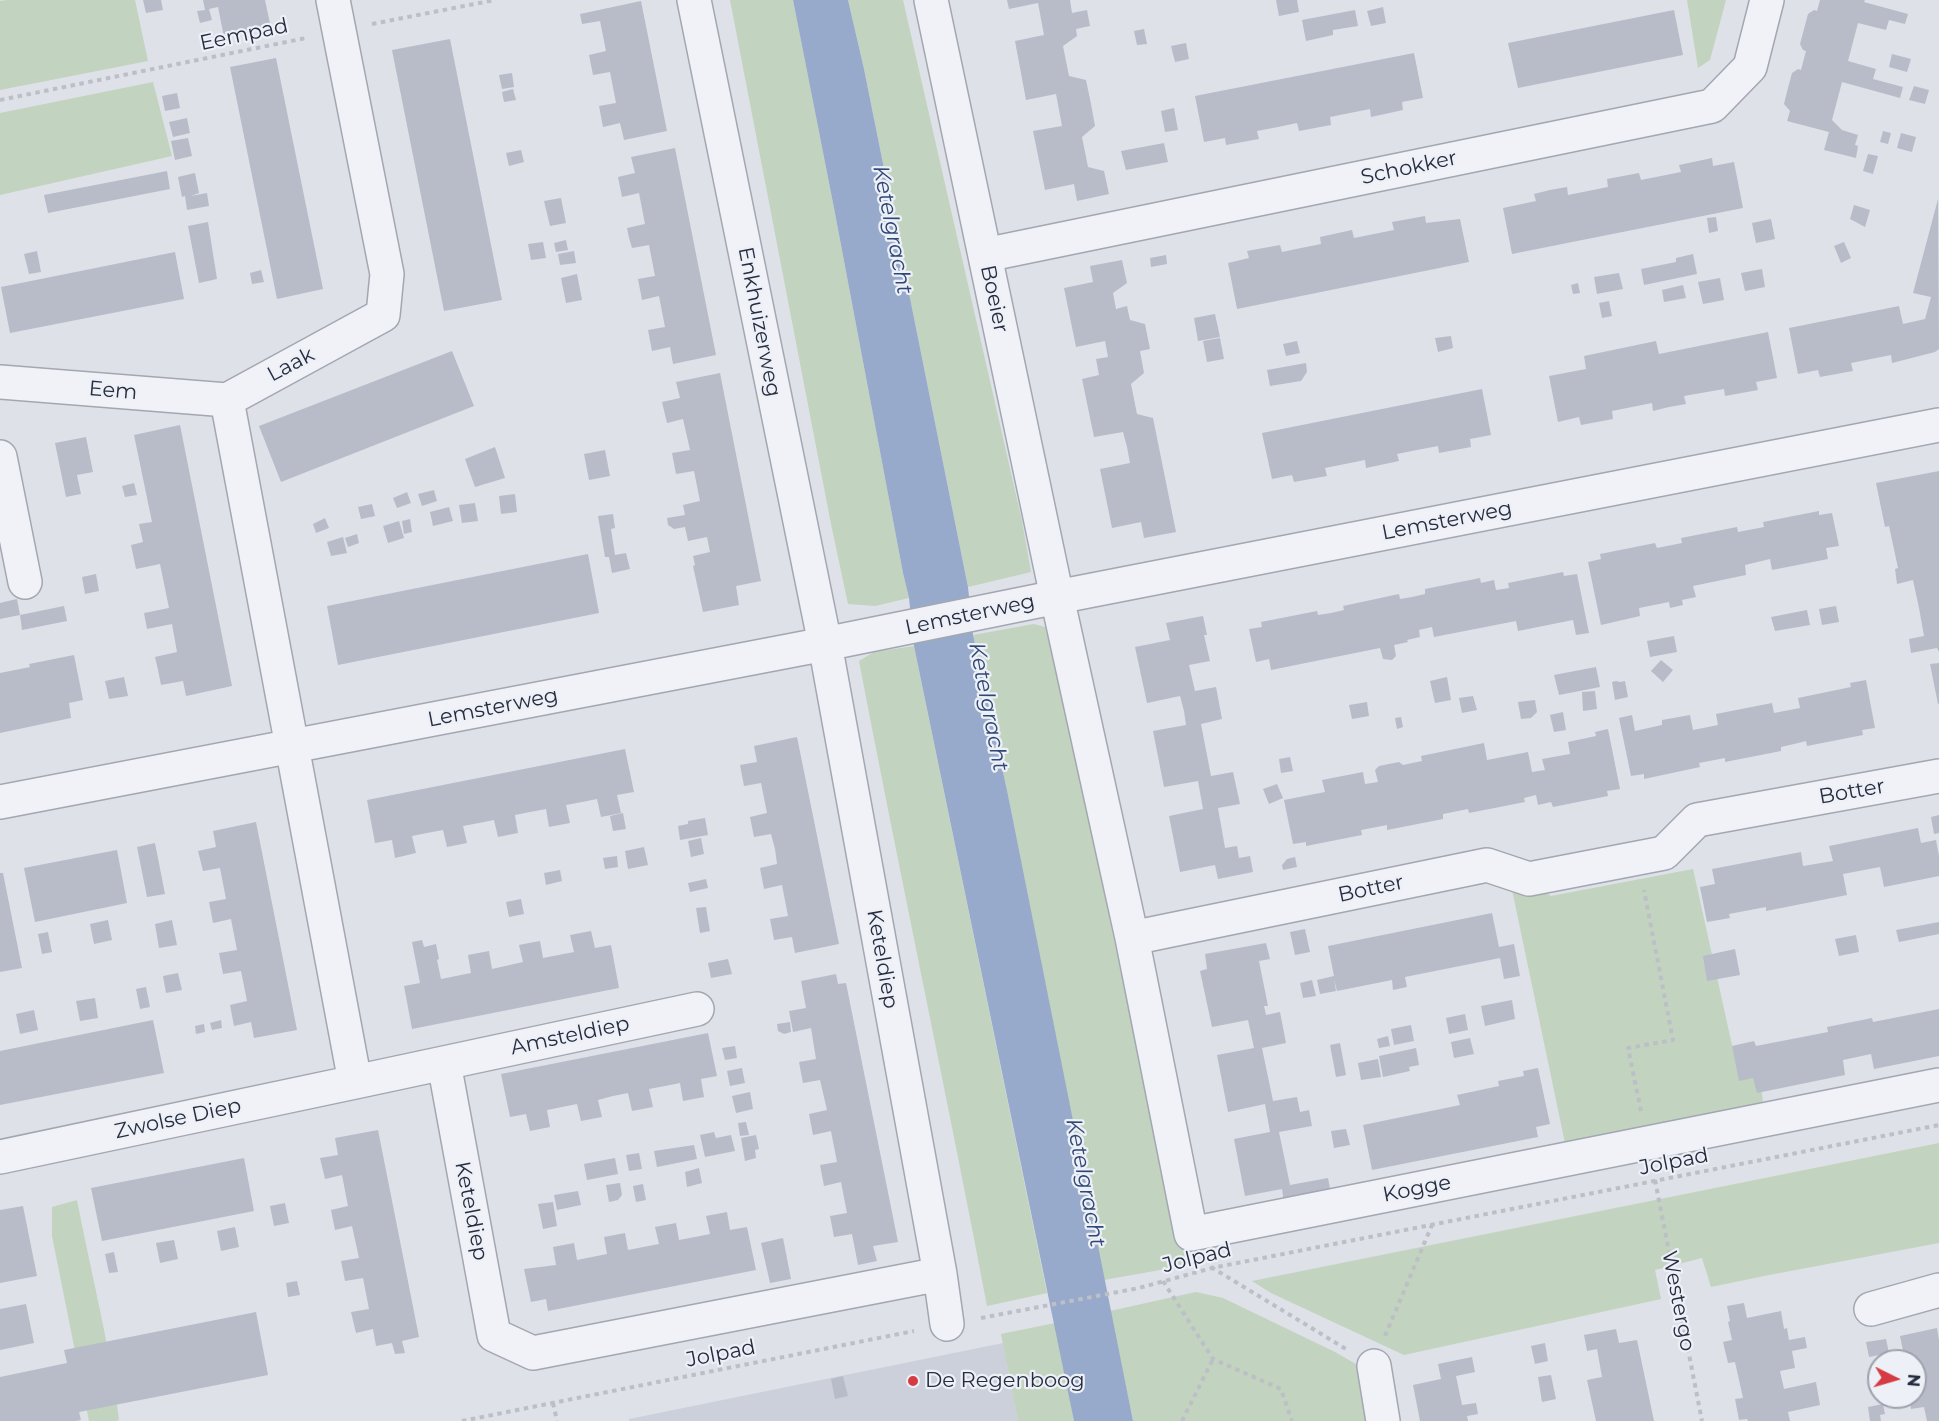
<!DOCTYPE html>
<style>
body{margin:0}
#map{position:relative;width:1939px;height:1421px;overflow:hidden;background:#dee1e8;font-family:Montserrat,sans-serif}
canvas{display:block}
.north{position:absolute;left:1867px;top:1349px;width:60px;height:60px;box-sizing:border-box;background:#edf0f6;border:2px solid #9da2ad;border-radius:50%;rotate:95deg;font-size:16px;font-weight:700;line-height:24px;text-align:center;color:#262d40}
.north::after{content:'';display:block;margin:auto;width:21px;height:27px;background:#d53b42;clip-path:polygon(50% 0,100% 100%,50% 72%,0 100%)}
</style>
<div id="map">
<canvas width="1939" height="1421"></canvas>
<div class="north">N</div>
</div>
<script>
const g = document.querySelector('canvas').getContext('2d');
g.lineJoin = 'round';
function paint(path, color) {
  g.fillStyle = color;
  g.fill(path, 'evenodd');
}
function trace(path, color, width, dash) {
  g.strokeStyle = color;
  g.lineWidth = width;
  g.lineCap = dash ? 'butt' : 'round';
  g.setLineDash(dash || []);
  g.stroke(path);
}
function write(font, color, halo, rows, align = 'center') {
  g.font = font + ' Montserrat,sans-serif';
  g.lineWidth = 4.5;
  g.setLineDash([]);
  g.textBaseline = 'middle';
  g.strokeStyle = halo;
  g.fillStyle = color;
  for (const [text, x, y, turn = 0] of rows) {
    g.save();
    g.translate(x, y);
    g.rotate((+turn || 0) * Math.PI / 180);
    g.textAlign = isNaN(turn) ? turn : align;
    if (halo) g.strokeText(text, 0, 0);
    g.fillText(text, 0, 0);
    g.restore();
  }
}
paint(new Path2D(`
 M1003,1343L1018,1421H629V1419Z`), '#ccd0db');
paint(new Path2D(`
 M7,0H135L148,61L0,90V1Z
 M730,0H793L834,208L903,573L909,598L875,606L848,604L831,524Z
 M848,0H903L1022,521L1031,572L968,587L864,69Z
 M1687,0H1726L1710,60L1698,68Z
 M153,82L172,156L0,195V113Z
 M1034,624L1045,627L1058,671L1171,1213C1176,1230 1179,1258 1199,1263L1104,1280L1008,795L973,635Z
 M914,646L1047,1293L987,1306C946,1090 900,876 859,661L874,652Z
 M1693,869L1734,1054L1757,1055L1764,1110L1566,1148L1510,880L1536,886L1551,896Z
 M1939,1143V1243L1769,1275L1711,1287L1702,1258L1655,1270L1661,1299L1404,1355L1271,1293L1252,1281Z
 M77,1200C91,1273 110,1346 119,1420L116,1421H89L52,1236V1207Z
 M1196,1292L1223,1298L1335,1352L1368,1371L1371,1421H1133L1110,1311Z
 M1055,1323L1074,1421H1018L1001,1334Z`), '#c2d3bf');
paint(new Path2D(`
 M793,0H848L864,69L968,587L973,635L1008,795L1133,1421H1074L914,646L909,598L903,573L834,208Z`), '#97aacb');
paint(new Path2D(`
 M143,0H161L163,10L146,13Z
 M203,0H265L271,28L224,37L218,7L209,9L212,20L200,23L197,11L205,10Z
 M1007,0H1070L1072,13L1087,10L1090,26L1076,29L1077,36L1063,46L1069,76L1086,80L1091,104L1095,126L1082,137L1088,167L1104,171L1109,194L1077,201L1074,184L1045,190L1033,131L1062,126L1056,94L1026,100L1015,41L1044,35L1038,3L1009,9Z
 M1276,0H1297L1299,12L1279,16Z
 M1820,0H1865L1864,2L1908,14L1905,24L1889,20L1886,30L1858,23L1848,61L1876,69L1873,79L1903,87L1900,98L1842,82L1832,120L1842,130L1858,135L1855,145L1858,146L1856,158L1824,150L1829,132L1787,121L1790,111L1784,104L1788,88L1792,73L1798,69L1801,70L1806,51L1803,50L1800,44L1808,14L1814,10L1817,11Z
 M641,1L667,131L624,140L620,123L603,127L599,106L616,103L610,72L593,75L589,55L606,51L600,21L582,24L580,14Z
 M1383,7L1386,23L1371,26L1367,11Z
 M1355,10L1358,26L1333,30V35L1306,41L1302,20Z
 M1674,10L1683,55L1518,88L1508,43Z
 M1144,29L1147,44L1137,45L1134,31Z
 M450,39L502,300L444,311L392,50Z
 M1186,43L1189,59L1175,62L1171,46Z
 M1414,53L1423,98L1402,102L1403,110L1371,117L1370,109L1330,117L1331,125L1299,131L1297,123L1278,127L1257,131L1259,139L1226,145L1225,138L1204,142L1195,96Z
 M1892,54L1911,59L1907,72L1889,67Z
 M276,58L323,289L277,299L230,67Z
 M512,73L514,87L502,89L499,75Z
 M1914,86L1929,90L1925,104L1909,100Z
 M513,89L516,100L504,102L502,92Z
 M177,93L180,108L165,111L162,96Z
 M1174,108L1178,130L1165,132L1161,111Z
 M187,118L190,133L173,137L169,122Z
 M1883,131L1891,133L1888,144L1880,142Z
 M1901,133L1916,137L1912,152L1897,148Z
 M188,138L192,156L175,160L171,141Z
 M1164,143L1168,162L1126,170L1121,151Z
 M675,148L716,355L673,364L670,347L652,351L648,330L665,327L659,296L642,300L638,279L655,276L649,245L632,248L629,238L627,228L645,224L639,193L622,197L618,177L635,173L631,157Z
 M521,150L524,162L509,166L506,153Z
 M1868,154L1878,156L1873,174L1863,171Z
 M1712,158L1713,166L1734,162L1743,208L1512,254L1503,208L1536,201L1534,194L1550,190L1567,187L1568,195L1608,187L1607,179L1639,173L1641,180L1681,172L1679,165Z
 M167,171L170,189L48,213L44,195Z
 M195,173L199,193L191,196L207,193L209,206L187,210L185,196L182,197L178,177Z
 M561,198L566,223L550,226L544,201Z
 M1938,199L1939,349L1935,352L1892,363L1891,355L1851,363L1853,371L1820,377L1818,370L1798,374L1789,328L1899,306L1903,324L1925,319L1931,297L1913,293Z
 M1854,205L1870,210L1865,227L1850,219Z
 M1425,216L1426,223L1460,219L1469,262L1237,309L1228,263L1249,258L1247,251L1280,245L1282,252L1301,248L1321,244L1320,237L1352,230L1354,238L1394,230L1392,222Z
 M1716,217L1718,231L1709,233L1707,218Z
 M1771,219L1775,239L1756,243L1752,223Z
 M208,222L217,279L199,283L188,226Z
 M566,240L568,250L556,252L554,243Z
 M543,242L546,258L531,260L528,244Z
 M1844,242L1851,258L1841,263L1834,246Z
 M37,251L41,272L29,274L24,254Z
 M574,251L576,263L560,265L558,254Z
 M175,252L184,299L10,333L1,287Z
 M1693,254L1697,274L1644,285L1641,269L1676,262V258Z
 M1166,255L1167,264L1151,267L1150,258Z
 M1122,260L1127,283L1113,293L1116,309L1127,306L1130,320L1145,324L1150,349L1140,351L1144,373L1131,384L1137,414L1153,418L1176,532L1144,538L1141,522L1112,528L1100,469L1130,463L1127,447L1123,432L1094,437L1082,379L1099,375L1096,359L1108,357L1105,341L1076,347L1064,288L1093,282L1090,266Z
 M1762,269L1765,287L1745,291L1741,273Z
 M261,270L264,282L252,284L250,273Z
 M1619,273L1623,289L1597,294L1594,277Z
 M577,274L582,300L566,303L561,278Z
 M1720,278L1724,300L1703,304L1698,282Z
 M1578,283L1580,293L1573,294L1571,285Z
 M1683,285L1686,298L1664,302L1662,290Z
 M1609,301L1612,316L1602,318L1599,303Z
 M1215,314L1220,337L1198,341L1194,318Z
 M1768,332L1777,378L1756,382L1758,390L1725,396L1724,389L1684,396L1686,404L1669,407L1653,411L1652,403L1612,411L1613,419L1581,425L1579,417L1558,422L1549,376L1586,369L1584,356L1656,341L1659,354Z
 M1451,336L1453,348L1438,352L1435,338Z
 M1220,338L1224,359L1207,362L1203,341Z
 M1297,341L1300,353L1286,356L1283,344Z
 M452,351L474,406L281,482L259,426Z
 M1306,363L1307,372L1301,381L1270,386L1267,370Z
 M720,373L761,581L736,586L739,605L703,612L693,566L695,565L693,556L710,552L707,537L688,541L685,527L674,529L668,525L667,518L685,515L683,505L700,501L694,471L676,474L672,453L690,450L683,419L667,423L662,402L680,398L676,382Z
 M1482,389L1491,435L1470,439L1471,447L1439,453L1438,446L1417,450L1397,454L1399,461L1366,468L1365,460L1325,468L1327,476L1294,482L1292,475L1272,479L1262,433Z
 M180,425L232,686L186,696L183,681L161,685L158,670L155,657L177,652L172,624L147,629L144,613L169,608L160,564L136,569L131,545L143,542L139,524L152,522L134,435Z
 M86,437L93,472L77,475L81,494L66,497L55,443Z
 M495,447L505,478L475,487L465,459Z
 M605,450L610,476L589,480L584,454Z
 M1939,471V652L1937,648L1911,653L1909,639L1924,636L1919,608L1913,580L1897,584L1895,569L1898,568L1889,526L1885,527L1876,483Z
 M134,483L137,495L125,497L122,486Z
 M434,490L437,501L422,506L418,494Z
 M407,492L411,503L397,508L393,498Z
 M515,494L517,512L501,514L499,496Z
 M475,503L478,521L462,523L459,505Z
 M372,504L375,516L361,519L358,507Z
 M449,507L453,521L433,526L430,512Z
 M1819,511V515L1832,513L1839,546L1826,548L1828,559L1772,570L1770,559L1745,565L1746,575L1693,586L1696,597L1682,600L1683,605L1670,608L1669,602L1639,608L1640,616L1601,625L1588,562L1601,559L1600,554L1655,543L1657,548L1682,543L1681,538L1737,527L1738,532L1764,527L1763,522Z
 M613,514L615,528L611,529L615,555L626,553L630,569L612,573L609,557H605L598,516Z
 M325,518L329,528L316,533L313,524Z
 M410,519L412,532L404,534L402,521Z
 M399,521L404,538L388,543L383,526Z
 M357,534L359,543L348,547L345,538Z
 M343,537L347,553L331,556L327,542Z
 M588,554L599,613L338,665L327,606Z
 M1563,572L1564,576L1577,574L1589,633L1576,635L1573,620L1518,631L1516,621L1434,637L1432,627L1419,630L1420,637L1407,640L1408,642L1394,645L1396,656L1392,660L1383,659L1380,648L1271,670L1269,659L1256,662L1249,629L1262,627L1261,622L1317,611L1318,615L1331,613L1344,610L1343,606L1399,594L1400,599L1412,597L1425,594V589L1480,578L1481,583L1494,580L1496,590L1509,588L1508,583Z
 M96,574L99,591L85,594L82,577Z
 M17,599L20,615L0,619V603Z
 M64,606L67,621L22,630L20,615Z
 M1836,606L1839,622L1822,625L1819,609Z
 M1807,610L1810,625L1775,631L1771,617Z
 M1203,616L1207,635H1204L1210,661L1189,665L1195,691L1216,687L1222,719L1201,724L1211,776L1233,772L1240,804L1218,808L1225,848L1237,846L1239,858L1250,856L1253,872L1218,879L1215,865L1180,872L1169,816L1203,809L1198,781L1164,787L1153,731L1186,725L1184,711L1180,696L1147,703L1135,647L1170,640L1166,623Z
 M1674,636L1677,652L1650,657L1647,641Z
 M74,655L83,700L69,703L71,718L0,733V673L30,667L29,664Z
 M1661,660L1673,670L1663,682L1651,671Z
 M1939,663V704H1938L1930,664Z
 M1596,667L1600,687L1559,695L1554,675Z
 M124,677L128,696L109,699L105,681Z
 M1447,677L1451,700L1435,703L1430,681Z
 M1866,680L1875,728L1862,730L1863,735L1807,746L1806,741L1794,744L1781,747V751L1725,762V758L1699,763L1700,767L1644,779V774L1631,776L1619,718L1632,715L1635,731L1662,725V720L1690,715L1693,730L1718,725L1716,714L1772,703L1774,713L1800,708L1798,698L1851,687L1850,683Z
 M1616,681L1620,682L1625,681L1628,697L1615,700L1612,682Z
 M1595,691L1597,709L1583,711L1582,692Z
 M1473,696L1477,710L1462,713L1459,698Z
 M1535,700L1537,712L1531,718L1521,719L1518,702Z
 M1367,702L1369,716L1352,719L1349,705Z
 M1563,712L1566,730L1554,732L1550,715Z
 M1401,717L1403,727L1397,729L1395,718Z
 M1608,729L1620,789L1607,791L1608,796L1553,807L1551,802L1538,805L1536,795L1524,798L1525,802L1469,813L1468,809L1443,814V819L1387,830V825L1361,830L1362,835L1306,846V842L1293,844L1284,800L1325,792L1322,780L1363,772L1365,784L1378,782L1375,770L1379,766L1399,762L1403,765L1422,761L1421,756L1484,743L1487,760L1528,752L1532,772L1545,770L1542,759L1570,754L1568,742L1596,736L1595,732Z
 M797,737L839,944L795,953L792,937L774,940L770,919L788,916L782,885L764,889L760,868L777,864L775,849L771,834L754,837L750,817L767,813L761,783L744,786L740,765L757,762L754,746Z
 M625,749L634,792L617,795L621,813L601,817L597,799L582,802L566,805L570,823L549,827L546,809L530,812L515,815L518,833L498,837L494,820L479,823L463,826L467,843L447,847L443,830L427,833L412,836L416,853L395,858L392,840L375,843L367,800Z
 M1290,757L1293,771L1281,773L1279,759Z
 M1277,784L1283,798L1269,804L1263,789Z
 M623,813L626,829L613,831L610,816Z
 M1939,815V833L1934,834L1931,817Z
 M705,818L708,835L680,840L678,826L688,824V821Z
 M256,822L297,1030L254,1038L251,1022L234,1026L230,1005L247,1001L241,971L223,974L219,953L237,950L231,919L213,923L209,902L226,899L220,868L203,871L198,851L216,847L213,831Z
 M1918,828L1921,843L1936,840L1939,856V876L1884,887L1880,867L1843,874L1847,895L1766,911V907L1729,914L1730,918L1707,922L1700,887L1715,884L1712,869L1801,852L1803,866L1833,861L1829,846Z
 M701,838L704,854L691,857L688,841Z
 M155,843L165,894L147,897L137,847Z
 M644,847L648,865L628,869L625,851Z
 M117,850L127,903L35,922L24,868Z
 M617,856L618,867L605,869L603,858Z
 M1295,857L1297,867L1283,870L1282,865L1287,859Z
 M560,870L562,881L546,885L544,873Z
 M0,873H3L22,968L0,972Z
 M706,879L708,888L690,892L688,883Z
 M521,899L524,914L509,917L506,902Z
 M706,907L710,931L700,933L696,908Z
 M1492,913L1499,947L1514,944L1520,976L1504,979L1500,958L1405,977L1407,987L1393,990L1392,980L1337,991L1334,979L1336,991L1320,994L1317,980L1334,976L1328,946Z
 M108,920L112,940L94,944L90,924Z
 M172,920L177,945L159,948L155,924Z
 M1939,922V934L1899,942L1896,930Z
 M1305,929L1310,952L1295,955L1290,932Z
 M591,931L595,948L611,945L619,988L412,1029L404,986L420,983L412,942L422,940L424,947L436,944L439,959L437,960L441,979L471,973L468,955L489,951L492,969L523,962L519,945L529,943L540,941L543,958L574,952L570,935Z
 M48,932L52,952L42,954L38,934Z
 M1856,935L1859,952L1839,956L1835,939Z
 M1266,943L1270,959L1259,961L1268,1006H1264L1266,1015L1280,1012L1286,1043L1262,1048L1273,1101L1297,1097L1300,1112L1309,1110L1312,1126L1279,1132L1290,1185L1328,1178L1331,1194L1284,1203L1282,1189L1245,1196L1234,1139L1270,1132L1265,1104L1228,1112L1217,1055L1254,1048L1248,1020L1212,1027L1200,971L1207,969L1205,954Z
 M1735,949L1740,975L1707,981L1703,956Z
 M728,959L732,974L711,978L708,963Z
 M178,973L182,990L166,993L163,976Z
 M836,974L838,984L846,983L898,1242L873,1246L877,1261L858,1265L852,1234L834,1237L830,1216L847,1213L841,1182L824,1186L820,1165L837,1162L831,1131L813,1135L809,1114L827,1110L820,1080L803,1083L801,1073L799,1062L816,1059L811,1028L793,1032L789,1011L806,1008L801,981Z
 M1312,980L1316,996L1303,998L1300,983Z
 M146,987L150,1007L140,1009L136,989Z
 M95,998L98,1018L80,1021L76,1001Z
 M1512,1000L1515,1019L1485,1026L1481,1006Z
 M1939,1009V1056L1874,1069L1871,1054L1843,1060L1845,1075L1757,1093L1753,1078L1739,1081L1732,1046L1754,1041L1756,1046L1828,1032L1827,1027L1872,1018L1873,1022Z
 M34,1010L38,1030L20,1034L16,1014Z
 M1465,1014L1468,1030L1449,1034L1446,1018Z
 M153,1020L164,1073L0,1105V1051Z
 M221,1020L222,1028L212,1030L210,1023Z
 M790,1022L791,1032L784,1034L778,1031L777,1024Z
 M204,1024L205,1032L196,1034L195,1026Z
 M1411,1025L1414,1041L1394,1045L1391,1029Z
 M708,1033L717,1076L701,1079L704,1097L683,1101L680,1083L665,1086L649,1089L653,1107L632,1111L628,1093L613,1096L598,1100L602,1117L581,1121L577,1104L547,1110L550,1127L530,1131L526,1114L510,1117L501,1074Z
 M1388,1036L1390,1046L1379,1048L1377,1039Z
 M1470,1038L1474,1054L1454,1058L1451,1042Z
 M1340,1043L1346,1075L1336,1077L1330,1045Z
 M735,1046L737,1058L725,1060L722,1048Z
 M1416,1048L1419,1065L1409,1067L1410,1071L1383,1077L1379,1056Z
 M1378,1059L1381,1077L1361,1080L1358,1063Z
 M742,1068L745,1083L730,1086L727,1071Z
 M1538,1068L1550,1124L1536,1127L1538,1137L1372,1170L1363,1125L1460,1105L1457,1095L1499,1086L1498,1081L1524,1076L1523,1071Z
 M750,1092L753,1109L736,1113L732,1096Z
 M746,1122L749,1135L740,1136L738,1123Z
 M1346,1129L1350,1145L1334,1148L1331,1131Z
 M378,1130L419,1337L402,1341L405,1353L395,1354L392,1343L376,1346L373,1329L356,1333L351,1312L369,1309L363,1278L345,1281L341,1261L359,1258L352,1226L335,1230L331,1210L348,1206L342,1175L325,1179L320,1158L338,1155L335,1138Z
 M714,1132L716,1138L731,1135L735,1151L705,1157L700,1135Z
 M756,1135L759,1149L755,1150L756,1158L745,1161L741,1138Z
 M694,1145L697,1159L657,1167L654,1151Z
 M639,1153L642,1169L629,1171L626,1155Z
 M244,1158L254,1211L102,1241L91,1188Z
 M615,1158L618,1174L587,1180L584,1164Z
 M699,1168L702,1183L687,1187L685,1172Z
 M620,1183L622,1195L618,1200L609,1202L606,1185Z
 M643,1184L646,1200L636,1202L633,1186Z
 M578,1191L581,1205L557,1210L554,1195Z
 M553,1202L557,1226L543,1229L538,1204Z
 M285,1203L289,1223L274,1226L270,1206Z
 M23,1206L37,1276L0,1283V1210Z
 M727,1212L730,1230L747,1227L756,1270L548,1311L546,1299L531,1302L524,1269L556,1265L553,1247L574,1243L577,1260L607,1254L604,1237L625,1233L628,1250L659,1244L655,1227L676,1223L679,1240L695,1237L710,1234L706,1216Z
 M235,1227L239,1247L221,1251L217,1231Z
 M783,1238L791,1279L770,1283L761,1243Z
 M174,1240L178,1259L160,1263L156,1243Z
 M114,1252L118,1272L109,1273L105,1254Z
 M297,1281L300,1295L288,1297L286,1283Z
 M1744,1303L1747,1318L1781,1311L1784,1329L1787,1328L1789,1340L1805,1337L1807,1348L1792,1351L1795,1368L1780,1371L1784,1389L1816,1382L1820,1405L1788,1412L1790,1421H1748L1747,1419L1739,1420L1735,1399L1743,1398L1735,1362L1728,1363L1723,1342L1732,1340L1728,1322L1730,1321L1727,1306Z
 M26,1304L34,1343L0,1350V1309Z
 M256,1312L268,1375L79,1412L81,1420L76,1421H0V1377L67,1363L64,1350Z
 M1937,1328L1939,1340V1421H1927L1924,1407L1911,1409L1909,1397H1915V1361H1905L1900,1336Z
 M1616,1329L1619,1343L1637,1340L1654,1421H1596L1587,1380L1602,1377L1597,1349L1587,1351L1584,1335Z
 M1886,1339L1889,1353L1869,1357L1866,1342Z
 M1545,1343L1548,1361L1535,1364L1531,1346Z
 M1472,1357L1475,1372L1456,1376L1462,1405L1476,1403L1478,1414L1467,1416L1468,1421H1420L1413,1385L1441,1379L1438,1364Z
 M1551,1375L1556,1399L1542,1402L1538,1377Z
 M843,1376L848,1396L835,1399L831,1379Z
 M1883,1404L1885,1414L1880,1415L1881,1421H1870L1868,1407Z`), '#b8bcc8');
const minor = new Path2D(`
 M333,0L387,274L383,315L227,400L355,1082L444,1063L494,1335L533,1353L940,1274L825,644L694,0
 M931,0L1057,597L1132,938L1487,865L1529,879L1664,853L1697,820L1939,776
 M985,255L1712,106L1750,67L1767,0
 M0,382L227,400
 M0,457L25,582
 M0,802L825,644L1057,597L1939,425
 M1132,938L1191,1234L1939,1085
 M444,1063L697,1009
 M0,1157L355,1082
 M940,1274L947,1324
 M1871,1309L1939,1290
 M1374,1366L1383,1421`);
trace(minor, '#a3a7b2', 36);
trace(new Path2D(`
 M372,24L495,0
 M0,100L306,38
 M1641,1111L1628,1048L1673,1040L1644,890
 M1655,1180L1702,1421
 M1211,1267L1346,1349
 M1163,1281L1213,1359L1281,1389L1292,1421
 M981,1318L1139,1288L1212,1268L1939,1125
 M1385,1336L1432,1225
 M553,1403L557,1421
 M462,1421L914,1331
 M1182,1421L1213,1359`), '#bcbfc7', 4, [4.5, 4.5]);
trace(minor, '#f1f2f7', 33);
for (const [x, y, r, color] of [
 [913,1381,6,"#d53b42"]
]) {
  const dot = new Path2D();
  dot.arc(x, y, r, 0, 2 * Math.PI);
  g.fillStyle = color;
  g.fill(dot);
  trace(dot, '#edf0f6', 2);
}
write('21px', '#262d40', '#edf0f6', [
 ["Eempad",244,35,-12],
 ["Schokker",1409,168,-12],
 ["Boeier",994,299,78],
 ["Enkhuizerweg",759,322,79],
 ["Laak",291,365,-28],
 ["Eem",113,391,5],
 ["Lemsterweg",1447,521,-11],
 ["Lemsterweg",970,615,-12],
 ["Lemsterweg",493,708,-11],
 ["Botter",1852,792,-10],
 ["Botter",1371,889,-12],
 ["Keteldiep",882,959,80],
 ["Amsteldiep",570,1036,-12],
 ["Zwolse Diep",178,1119,-12],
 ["Jolpad",1674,1162,-11],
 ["Kogge",1417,1189,-11],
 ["Keteldiep",471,1211,79],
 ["Jolpad",1197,1258,-14],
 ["Westergo",1678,1301,79],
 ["Jolpad",721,1354,-11]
]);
write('21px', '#262d40', '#edf0f6', [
 ["De Regenboog",925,1381]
], 'left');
write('italic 22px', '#2e4776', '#edf0f6', [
 ["Ketelgracht",892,230,79],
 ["Ketelgracht",988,707,79],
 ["Ketelgracht",1085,1183,79]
]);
</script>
